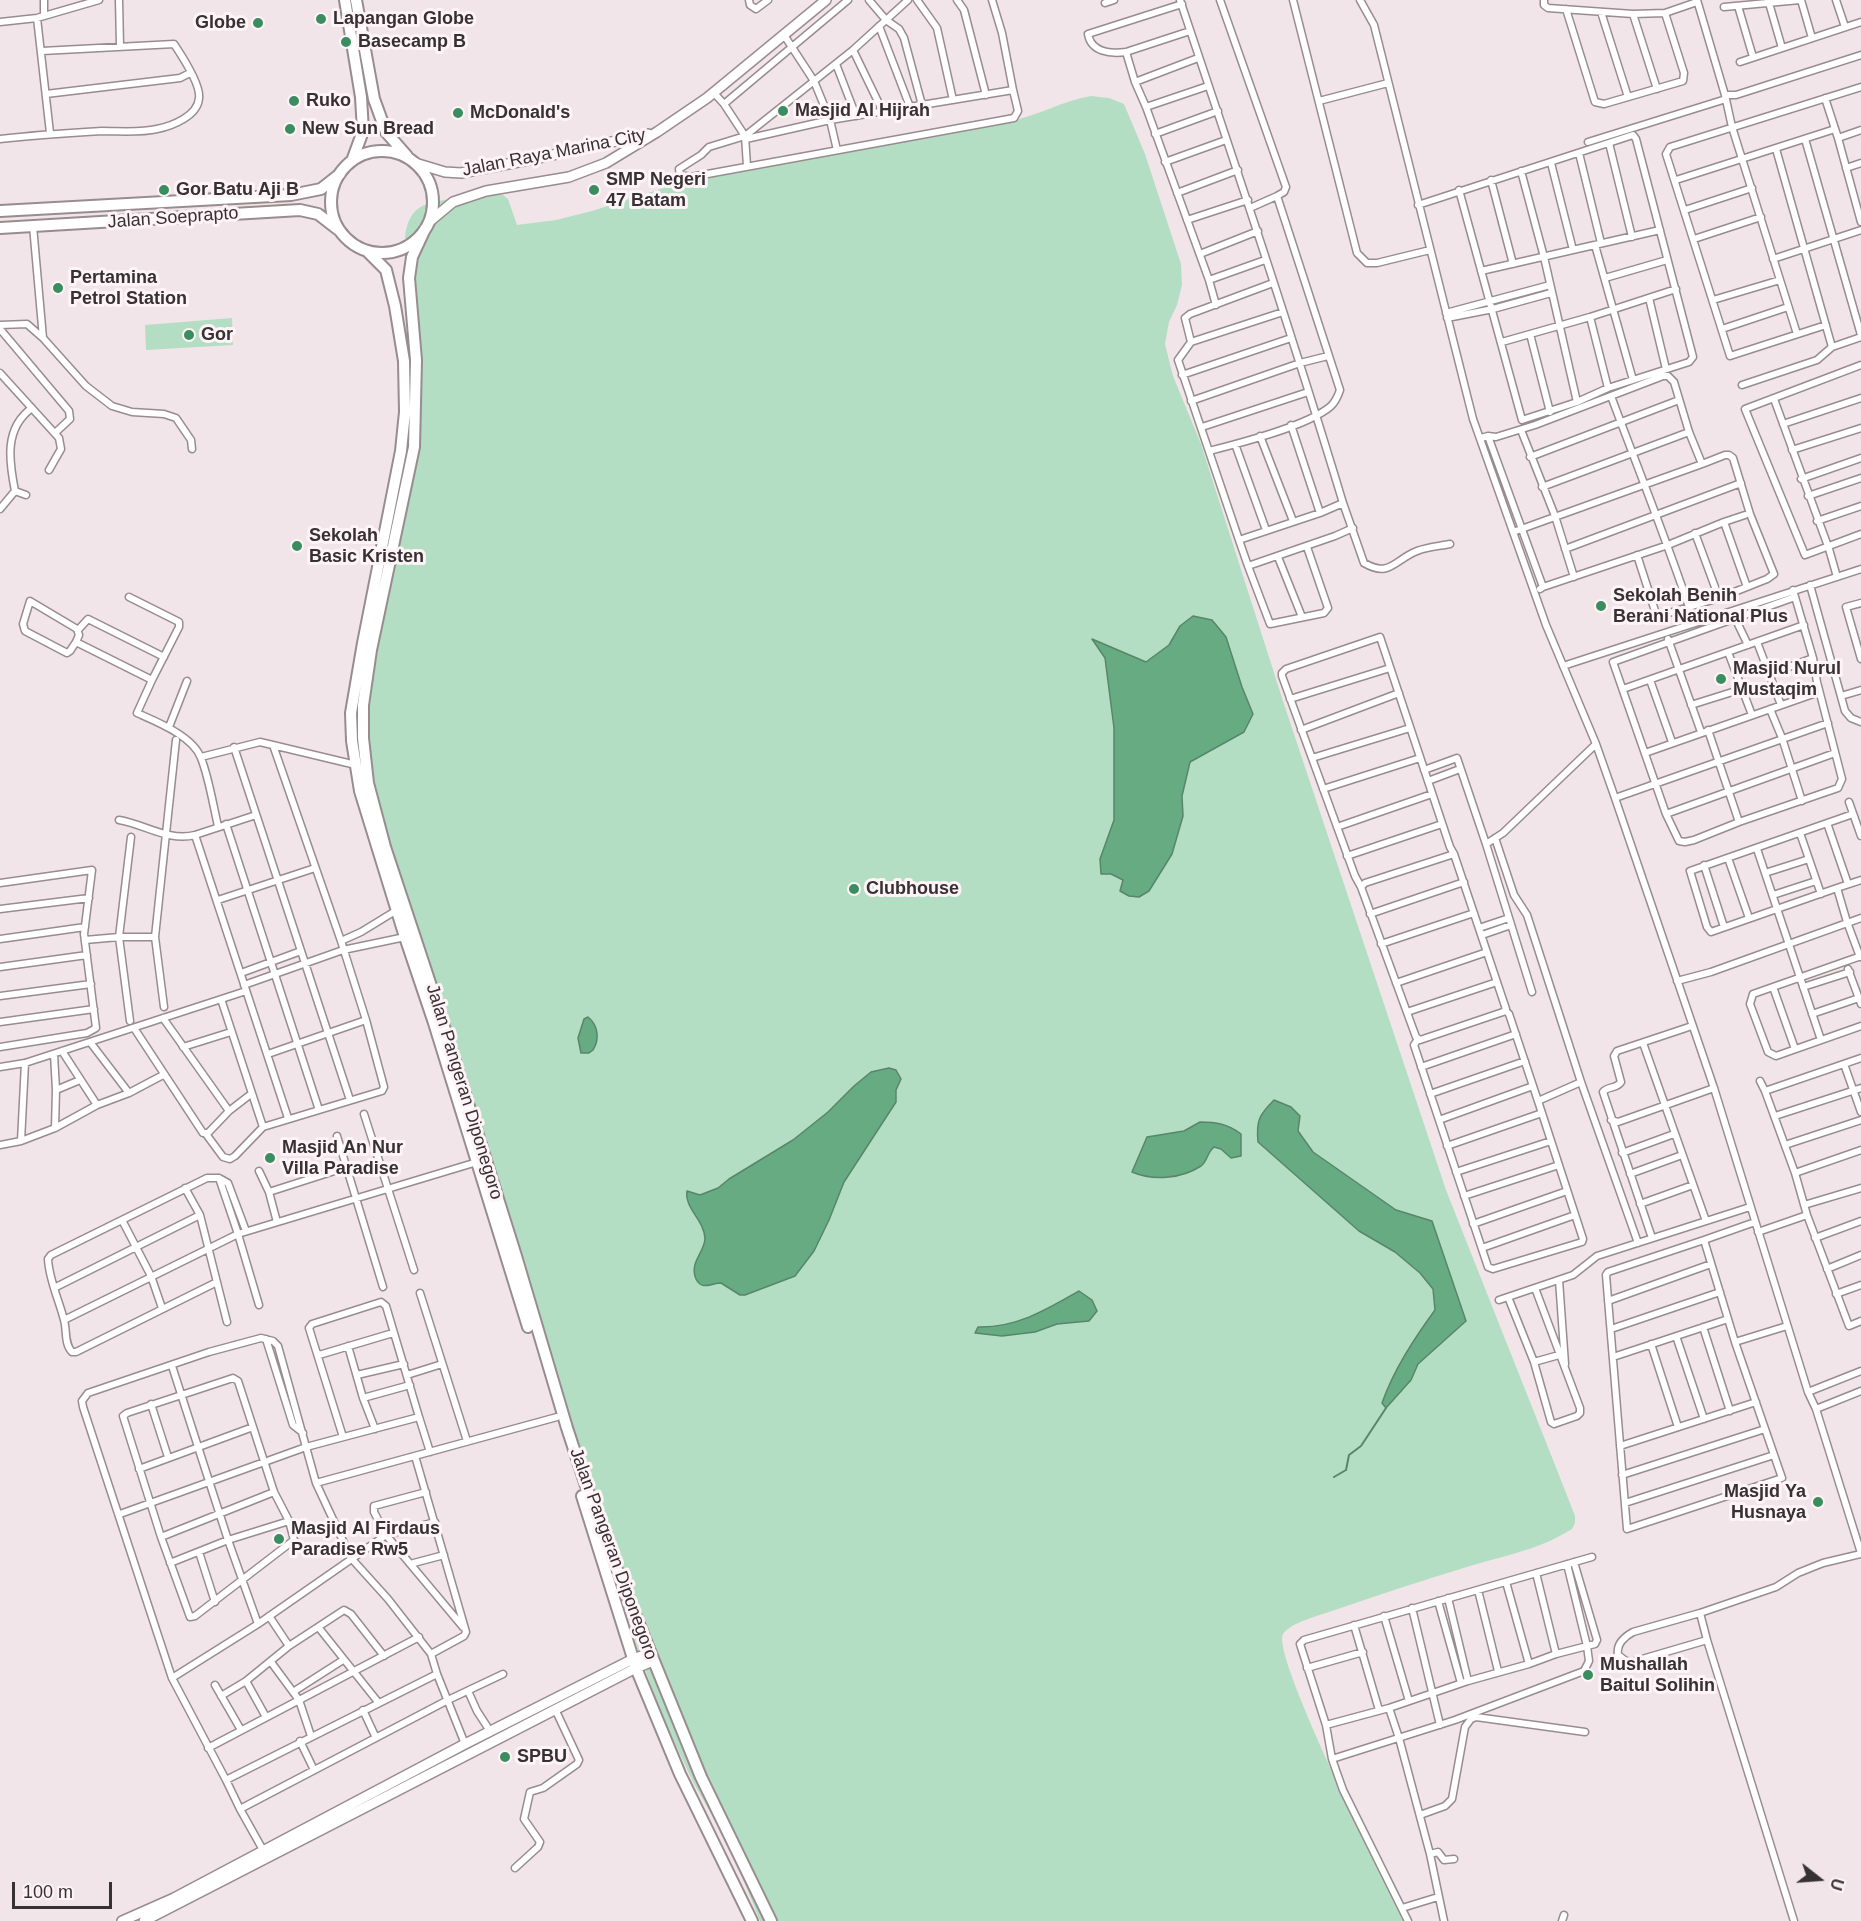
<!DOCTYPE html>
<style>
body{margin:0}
#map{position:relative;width:1861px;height:1921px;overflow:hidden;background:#f2e5e9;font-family:Arial,sans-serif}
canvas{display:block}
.north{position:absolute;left:1789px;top:1849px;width:60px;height:60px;-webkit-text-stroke:4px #fef3f6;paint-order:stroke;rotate:107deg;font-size:16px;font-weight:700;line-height:24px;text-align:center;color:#363133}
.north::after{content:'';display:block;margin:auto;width:21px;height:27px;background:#363133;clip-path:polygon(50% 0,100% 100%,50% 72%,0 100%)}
.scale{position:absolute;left:12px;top:1882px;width:100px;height:27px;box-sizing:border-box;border:3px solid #363133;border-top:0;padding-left:8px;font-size:18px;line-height:21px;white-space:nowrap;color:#363133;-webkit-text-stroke:4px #fef3f6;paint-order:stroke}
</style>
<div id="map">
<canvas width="1861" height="1921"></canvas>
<div class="north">U</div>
<div class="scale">100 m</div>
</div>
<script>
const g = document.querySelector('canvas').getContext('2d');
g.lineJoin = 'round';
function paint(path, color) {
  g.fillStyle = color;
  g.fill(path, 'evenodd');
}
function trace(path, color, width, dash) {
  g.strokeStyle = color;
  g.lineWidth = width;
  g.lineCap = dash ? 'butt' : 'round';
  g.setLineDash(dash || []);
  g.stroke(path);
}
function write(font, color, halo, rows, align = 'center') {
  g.font = font + ' Arial,sans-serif';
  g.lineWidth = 6;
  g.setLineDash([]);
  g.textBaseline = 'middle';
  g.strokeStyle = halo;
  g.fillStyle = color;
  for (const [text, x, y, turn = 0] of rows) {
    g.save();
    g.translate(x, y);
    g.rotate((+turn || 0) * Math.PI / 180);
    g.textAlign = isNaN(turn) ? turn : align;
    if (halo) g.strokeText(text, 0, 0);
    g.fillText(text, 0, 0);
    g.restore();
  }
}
paint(new Path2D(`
 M1091,96L1109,98L1124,104L1145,154L1181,264L1182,285L1177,305L1169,322L1165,344L1173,376L1201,444L1283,701L1446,1190L1559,1475L1575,1516V1523L1572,1529C1562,1535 1551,1541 1540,1545C1517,1554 1493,1559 1470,1566C1424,1580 1378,1595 1332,1611C1320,1615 1290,1623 1283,1634C1271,1656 1387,1886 1404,1921H760L730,1847L693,1782L659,1709L636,1643L443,1033L359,737L409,457L414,293L405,238C406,227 409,215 419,208C433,199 486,193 503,195L508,199L517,225L556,220L592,211L676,184L1008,122C1037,116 1062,101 1091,96Z
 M232,318L233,345L146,350L145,325Z`), '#b4dec3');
const water = new Path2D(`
 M1193,616L1212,620L1226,637L1242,687L1253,714L1244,732L1190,762L1182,796L1183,816L1172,854L1149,891L1139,897L1129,896L1120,891L1123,880L1111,874H1101L1100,859L1114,820V728L1105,658L1092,639L1146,662L1169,645L1180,626Z
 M588,1017C598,1025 600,1039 593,1050L589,1053H581L578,1038L584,1019Z
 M889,1068L896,1070L901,1079L896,1090V1102L844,1182L829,1220L814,1251L795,1276L745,1295H740L721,1283C711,1283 702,1291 696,1279C689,1263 704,1253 705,1239C705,1221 684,1208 687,1191L700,1195L718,1188L729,1179L793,1140L828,1112L854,1086L871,1072Z
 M1274,1100L1291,1107L1300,1116L1298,1131L1313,1152L1396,1210L1432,1221L1466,1321L1418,1364L1411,1380L1386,1408L1382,1403C1394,1369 1414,1339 1435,1310L1433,1289L1420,1273L1395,1252L1359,1231L1258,1142C1256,1121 1259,1115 1274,1100Z
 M1200,1122C1216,1122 1228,1124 1241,1134V1156L1231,1158L1221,1149L1214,1147C1206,1154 1208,1161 1201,1166C1181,1179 1153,1181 1132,1172L1147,1137L1184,1131Z
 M1079,1291L1092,1300L1097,1311L1089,1321L1057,1324L1035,1332L1002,1336L975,1333L978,1327C1016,1328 1046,1310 1079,1291Z`);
paint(water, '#66ab81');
trace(water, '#58866a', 1.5);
trace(new Path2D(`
 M1334,1477L1346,1470L1349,1455L1361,1446L1386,1408`), '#58866a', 2);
const minor = new Path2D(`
 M44,0V16
 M119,0L120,46
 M749,0L750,5L756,9L768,0
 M869,0L886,20L899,29L904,38L922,105
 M908,0L853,50L745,136L709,147L701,155L679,169L680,175L691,177L1014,118L1018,111L1013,90
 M917,0L937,28L953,100
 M957,0L964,10L986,95
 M1180,0C1236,167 1292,334 1343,503L1320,513L1239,540L1178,360L1191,342L1185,318L1190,314L1273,283
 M1293,0L1357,253L1367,263H1377L1430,250
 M1360,0L1374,25L1473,419L1546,625L1596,744L1615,798L1714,1088L1808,1392L1816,1409L1861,1553
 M1544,0V5L1548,8L1633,14L1665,13L1697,2
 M1697,0L1725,95H1736L1861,55
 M1801,0L1812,38
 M1836,0L1845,27
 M1105,3L1114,0
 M1769,3L1782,48
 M1182,4L1088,34C1091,52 1110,54 1126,52L1135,82L1146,107L1209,280L1216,305
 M1738,6L1753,57
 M1724,7L1800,0
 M1566,9L1595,102L1604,104L1683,81L1684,73L1665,13
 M1601,12L1628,97
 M1633,14L1657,89
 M37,18L50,133
 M0,22L37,18L99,0
 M879,26L910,107
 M784,35L814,81L830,120L837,150
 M853,50L883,112
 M1126,52L1190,31
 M1740,62L1861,22
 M836,64L856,116
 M1135,82L1198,58
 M714,93L724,104L745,136L747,166
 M46,94L180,78L190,73
 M1725,95L1732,127L1797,334
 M1825,98L1838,138L1861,222
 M1319,101L1388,83
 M724,104L848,0
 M1146,107L1208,86
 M1155,134L1218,111
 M1838,138L1861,130
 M0,139C34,135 67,133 102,131C119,131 140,133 157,129C172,126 198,116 199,98C201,85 182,56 174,44L42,51
 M746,139L830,120L1013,90L1002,33L992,0
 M1805,139L1861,335
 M1588,142L1726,99
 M1609,143L1632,237
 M1776,149L1832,347
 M1579,153L1601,243
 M1165,162L1226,140
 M1551,163L1573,250
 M1846,168L1861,163
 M1521,171L1544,257L1577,402
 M1491,180L1513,264
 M1676,180L1835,129
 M1177,193L1238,170
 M1418,205L1633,135L1636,139L1693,357L1689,362L1608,388L1577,402L1522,420L1459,190
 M1250,208L1277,196
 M1685,210L1752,188
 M1187,220L1248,200
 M33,226L43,338L86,386L112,406L132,412L164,414L176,418L191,440L192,449
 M1694,239L1761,217
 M1595,245L1633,380
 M1200,254L1258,231
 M1773,259L1861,230
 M1481,271L1660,230
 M1605,278L1667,260
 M1209,280L1265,260
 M1649,298L1666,369
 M1713,300L1780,280
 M1446,313L1550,285
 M1590,317L1608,388
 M1447,318L1493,309L1551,293
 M0,325L27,324L43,338
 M1826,325L1730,356L1666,154L1670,147L1861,87
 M0,329L69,411L70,419L55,433
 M1722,329L1788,307
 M1530,334L1550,412
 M1191,342L1283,312
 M1502,342L1590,317L1676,289
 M1861,365L1745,409L1805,555L1861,534
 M0,373L59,438L61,449L49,470
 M1182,375L1291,338
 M1742,385L1817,360L1832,347L1861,337
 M1611,396C1637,466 1665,536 1689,607
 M1774,399L1829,549L1837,577
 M1191,401L1300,363L1328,356
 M1783,424L1861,398
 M1291,425L1320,513
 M1202,427L1308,392
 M1521,430L1555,516L1574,577
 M1260,436L1293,521
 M1488,436L1543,587L1540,589
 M1481,438L1488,436L1496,437L1535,425L1663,376H1668L1674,382L1689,432L1702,464L1725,455H1729L1733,458L1750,514L1774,574L1767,579L1719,598L1659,616L1656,614L1637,555
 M1235,444L1266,530
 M1792,450L1861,428
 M1209,451C1241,443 1308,426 1331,406C1336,401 1338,396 1340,390L1277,196L1284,192L1286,187L1220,0
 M1530,457L1679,400
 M1801,479L1861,458
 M1542,487L1689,432
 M15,491C9,461 4,428 32,408
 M1808,496L1861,478
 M1343,503L1364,563C1390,578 1394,560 1417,551C1427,547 1440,546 1450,544
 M0,509L15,491L26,495
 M1817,521L1861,506
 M1724,522L1745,515
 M1513,532L1702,464
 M1695,533L1719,598
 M1239,540L1248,566
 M1307,547L1328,608L1324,613L1270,624L1248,566L1335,536L1353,528
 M1565,549L1741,483
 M1278,557L1302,617
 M1810,585L1845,711L1851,718L1861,722
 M1543,587L1668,545L1724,522L1747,587
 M1793,590L1813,658L1817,682L1842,779L1838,788L1739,822L1694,840L1685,842L1679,841L1666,814L1613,662L1795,597
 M129,597L179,622V627L152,680
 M1861,603L1846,607L1861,659
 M1735,618L1748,645
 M78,630L88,619L164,657
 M1668,639L1701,732
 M76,642L70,651L67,653L25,631L23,624L30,601L77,629L79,635L76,642L152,680L137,713C157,722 193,736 201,758C209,778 213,805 218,826
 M1757,642L1781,705
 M1728,652L1752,715
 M1563,666L1861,569
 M1770,674L1813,658
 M1650,680L1672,742
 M1623,689L1804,625
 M1841,696L1861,690
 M1290,699L1390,668
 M1691,705L1742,689
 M1770,709L1782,738L1802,801
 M169,727L187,681
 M1301,730L1399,693
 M1708,730L1739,822
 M234,747L350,1100
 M1645,753L1819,692
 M201,757L260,742L356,765
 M1312,758L1410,728
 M1424,770L1457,758L1486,844
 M1428,781L1460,769
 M1323,789L1420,758
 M1615,798L1828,723
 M1849,802L1861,836
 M1666,814L1835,753
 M256,815L195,835L288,1118
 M119,820C144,824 169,842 195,835
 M1827,823L1848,884
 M226,824L319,1110
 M1337,827L1432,794
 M1800,833L1821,894
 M131,837L119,937H155L164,1007
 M1495,838L1514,895L1527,915L1581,1082
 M1757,849L1821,1040
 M1454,854L1506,1009L1503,1012L1420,1040L1416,1037L1361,887L1365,883Z
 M1347,856L1442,824
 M1728,858L1749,918
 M1704,865L1724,927
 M1765,873L1809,859
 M0,883L92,870L84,934L96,1028L87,1033L0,1047
 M1361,887L1355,876L1282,676V673L1286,669L1380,637L1450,847L1454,854
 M1837,888L1711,932L1707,927L1690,871L1853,814
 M1773,895L1816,881
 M218,900L315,868
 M0,909L89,898
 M1370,914L1464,882
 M1479,928L1509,918
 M1482,935L1511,925
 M155,937L176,740
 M0,939L85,927
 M85,940L119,937L130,1021
 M341,941L361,932L397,910
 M1381,944L1474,913
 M1861,956L1753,994L1750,1004L1768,1052L1776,1056L1861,1026
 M1860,957L1847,922L1837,888L1861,880
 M0,967L87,955
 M1848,969L1861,1004
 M241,973L301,951
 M1677,981L1711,972L1861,918
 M1396,983L1487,952
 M244,985L343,950L405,937
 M1773,987L1795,1049
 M1803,987L1850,972
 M1532,992L1486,844L1503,833L1596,744
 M0,996L91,984
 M221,999L263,1127
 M1506,1011L1509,1014L1538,1101
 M1407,1012L1497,982
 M1812,1014L1859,998
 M163,1018L229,1111
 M0,1022L94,1009
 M134,1028L203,1133H208L229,1111L251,1094
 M1418,1039L1414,1045L1488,1267L1493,1269L1582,1242L1583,1239L1538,1101L1581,1082L1638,1243
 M90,1042L129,1093
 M1643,1043L1706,1221
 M183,1047L231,1032
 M62,1051L97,1105
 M54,1054L56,1090
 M268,1054L366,1020
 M25,1063L21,1141L55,1128L56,1090L80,1080
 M1844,1064L1861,1112
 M0,1067L25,1063L246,991
 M1421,1067L1516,1034
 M1760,1081L1765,1091L1861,1058
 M1765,1091L1795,1173L1807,1215L1849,1326L1861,1321
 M1430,1094L1525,1061
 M364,1114L414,1270
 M1775,1116L1861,1088
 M1439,1120L1533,1086
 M1611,1120L1618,1122L1714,1088
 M55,1128L97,1105L129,1093L163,1075
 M206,1134L223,1157L230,1159L235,1156L263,1127L382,1091L384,1087L366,1020L341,941L273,745
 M337,1136L383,1287
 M0,1145L21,1141
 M1785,1145L1861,1120
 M1447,1146L1542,1113
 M1622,1153L1674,1134
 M259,1171L269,1192L277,1222
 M1456,1172L1551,1141
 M1795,1173L1861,1150
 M1630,1174L1682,1155
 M219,1178L238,1234L259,1305
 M185,1188L200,1215L227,1322
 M269,1192L347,1167
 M1464,1196L1559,1165
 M1640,1204L1693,1185
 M1804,1205L1861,1188
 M122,1220L151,1276L162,1308
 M1473,1224L1567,1191
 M1758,1232L1807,1215
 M1652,1238L1603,1092C1607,1086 1617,1089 1621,1082L1614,1056L1617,1051L1692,1026
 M1815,1238L1861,1221
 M1704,1240L1755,1222
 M1482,1248L1575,1215
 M1827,1269L1861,1255
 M1559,1280L1565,1364
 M217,1282L76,1352H72C64,1344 67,1330 64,1320C59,1300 49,1280 48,1259L51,1255L207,1178H219L228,1183L246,1231
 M54,1288L200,1215
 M420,1293L467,1441
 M1836,1294L1861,1285
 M1508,1297L1534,1362L1551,1422L1554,1424L1577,1416L1580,1413V1408L1535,1288
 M1499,1300L1573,1275L1597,1256L1750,1207
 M1608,1301L1711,1264
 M64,1320L238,1234L477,1162
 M1703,1327L1730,1411
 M1611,1329L1720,1292
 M1676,1336L1704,1419
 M266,1339L293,1425L303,1433
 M1735,1342L1704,1240L1608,1272L1606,1275L1627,1529L1782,1478L1735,1342L1787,1326
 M1651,1344L1678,1427
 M348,1346L363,1398L375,1429
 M319,1355L393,1333
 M1613,1357L1728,1319
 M1534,1362L1559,1355
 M172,1366L228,1540L258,1624
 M357,1375L404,1364
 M407,1375L442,1364
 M233,1378L238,1381L274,1492L289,1521L294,1540L195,1616L190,1617L161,1537L123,1416L127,1413Z
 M1808,1392L1861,1371
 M363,1398L410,1385
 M151,1404L168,1457
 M1816,1409L1861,1391
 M343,1437L309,1328L312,1324L381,1302L386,1306L419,1417
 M1620,1446L1756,1402
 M415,1456L466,1632L464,1636L431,1654
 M139,1469L253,1427
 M1622,1475L1765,1429
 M316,1483L557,1417
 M1625,1503L1774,1455
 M120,1514L306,1447L419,1417L430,1452
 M435,1522L386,1535L463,1627
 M161,1537L274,1492
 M199,1552L215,1602
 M170,1563L228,1540L289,1521
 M410,1564L444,1555
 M1536,1573L1556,1654
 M1506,1582L1529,1664
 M1478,1590L1498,1671
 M1448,1598L1468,1681
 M1438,1601L1461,1683
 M1412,1608L1440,1725
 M1700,1613L1707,1640L1632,1662L1626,1661L1618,1655C1616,1644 1624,1637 1633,1632L1700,1613L1776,1587L1798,1573L1823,1563L1861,1554
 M269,1616L289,1646
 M1384,1616L1409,1701
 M1354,1625L1379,1710
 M319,1628L378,1702
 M1707,1640L1794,1921
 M271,1662L299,1700L311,1736
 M1307,1668L1363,1652
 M172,1678L258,1624L386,1535L374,1512V1506L426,1492
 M246,1681L266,1717
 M215,1685L241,1730
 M468,1691L477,1711L490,1731
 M293,1692L343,1660
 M221,1696L246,1681L289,1646L344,1610L351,1614L384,1656
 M1389,1708L1399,1738L1430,1854L1444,1921
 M363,1710L376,1738
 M1326,1725L1389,1708L1468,1681L1529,1664L1556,1654L1595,1644L1597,1640L1574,1562
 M300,1741L314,1770
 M208,1748L419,1637
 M1332,1759L1455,1720L1584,1671L1589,1661L1587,1646L1567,1564
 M226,1780L437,1674
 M240,1809L448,1700L503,1674
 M1420,1815L1445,1806L1452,1799L1465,1727L1471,1719L1476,1717L1585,1732
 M263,1850L240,1809L226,1780L172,1678L83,1407L82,1401L88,1393L209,1352L261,1338L273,1341L278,1346L316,1483L351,1558L388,1599L431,1654L437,1674L465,1744
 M1430,1854L1438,1852L1444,1860L1454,1859
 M515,1868L538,1847L540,1842L524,1819L530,1792L543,1788L577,1764L579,1760L555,1709
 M1402,1908L1438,1897
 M1408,1921L1343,1790L1332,1759L1326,1725L1300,1644L1304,1640L1592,1557
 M1562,1921L1564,1915`);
const secondary = new Path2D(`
 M415,163L445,172L461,173L539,158L648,134
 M429,222L453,202L486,191L569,177L606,163L657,132L707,98L826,0
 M122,1921L174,1898L465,1744L633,1659L650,1653
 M144,1921L636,1668L653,1661`);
const trunk = new Path2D(`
 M345,0L361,97L363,131L352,161
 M356,0L374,99L386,132L407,156
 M331 202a51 51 0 1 1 102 0a51 51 0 1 1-102 0Z
 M0,211L291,195L321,189L340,174
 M0,228L300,210L318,214L340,231
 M425,229L412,257L409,278L416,360L414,447L371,650L363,705V738L368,783L385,847L434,995L516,1256L567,1428L600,1528L701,1777L771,1921
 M367,251L386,270L395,306L404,361L405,412L401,451L363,643L351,713L352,741L360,791L405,937L434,1023L528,1327
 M582,1496L636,1668L680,1774L752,1921`);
trace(minor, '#988c8f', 9);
trace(secondary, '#988c8f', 12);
trace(trunk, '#988c8f', 14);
trace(minor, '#fff', 6);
trace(secondary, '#fff', 9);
trace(trunk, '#fff', 10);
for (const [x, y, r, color] of [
 [321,19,6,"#3a8d5f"],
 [258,23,6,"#3a8d5f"],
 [346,42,6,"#3a8d5f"],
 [294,101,6,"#3a8d5f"],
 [783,111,6,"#3a8d5f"],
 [458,113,6,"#3a8d5f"],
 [290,129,6,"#3a8d5f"],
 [164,190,6,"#3a8d5f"],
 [594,190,6,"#3a8d5f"],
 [58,288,6,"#3a8d5f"],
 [189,335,6,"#3a8d5f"],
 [297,546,6,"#3a8d5f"],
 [1601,606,6,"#3a8d5f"],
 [1721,679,6,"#3a8d5f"],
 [854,889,6,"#3a8d5f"],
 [270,1158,6,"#3a8d5f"],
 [1818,1502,6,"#3a8d5f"],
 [279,1539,6,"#3a8d5f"],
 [1588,1675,6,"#3a8d5f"],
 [505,1757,6,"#3a8d5f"]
]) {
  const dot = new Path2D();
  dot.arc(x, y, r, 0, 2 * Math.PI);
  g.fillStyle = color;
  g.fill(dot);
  trace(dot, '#fef3f6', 2);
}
write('bold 18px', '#363133', '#fef3f6', [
 ["Lapangan Globe",333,19],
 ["Globe",246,23,"right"],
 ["Basecamp B",358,42],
 ["Ruko",306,101],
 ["Masjid Al Hijrah",795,111],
 ["McDonald's",470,113],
 ["New Sun Bread",302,129],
 ["SMP Negeri",606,180],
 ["47 Batam",606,201],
 ["Gor Batu Aji B",176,190],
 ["Pertamina",70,278],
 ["Petrol Station",70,299],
 ["Gor",201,335],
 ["Sekolah",309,536],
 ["Basic Kristen",309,557],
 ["Sekolah Benih",1613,596],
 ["Berani National Plus",1613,617],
 ["Masjid Nurul",1733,669],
 ["Mustaqim",1733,690],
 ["Clubhouse",866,889],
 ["Masjid An Nur",282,1148],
 ["Villa Paradise",282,1169],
 ["Masjid Ya",1806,1492,"right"],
 ["Husnaya",1806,1513,"right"],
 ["Masjid Al Firdaus",291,1529],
 ["Paradise Rw5",291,1550],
 ["Mushallah",1600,1665],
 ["Baitul Solihin",1600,1686],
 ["SPBU",517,1757]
], 'left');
write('18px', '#363133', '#fef3f6', [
 ["Jalan Raya Marina City",554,153,-11],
 ["Jalan Soeprapto",173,218,-4],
 ["Jalan Pangeran Diponegoro",464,1092,73],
 ["Jalan Pangeran Diponegoro",613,1554,70]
]);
</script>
